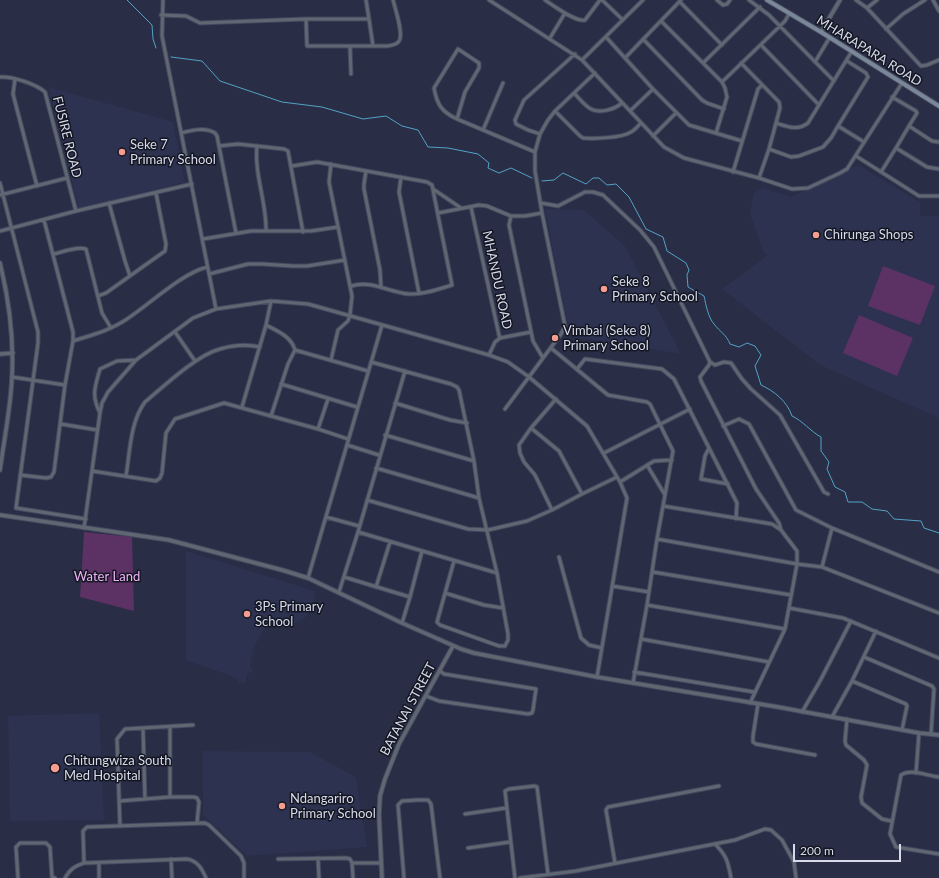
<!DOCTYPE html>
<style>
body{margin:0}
#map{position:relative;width:939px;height:878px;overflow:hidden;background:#292d45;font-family:Lato,sans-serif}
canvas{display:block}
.scale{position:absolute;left:793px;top:844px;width:108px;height:18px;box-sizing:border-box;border:2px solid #d6daea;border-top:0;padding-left:5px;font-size:12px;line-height:14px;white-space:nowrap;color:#d6daea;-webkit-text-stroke:3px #141621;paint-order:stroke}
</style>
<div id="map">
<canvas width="939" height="878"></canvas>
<div class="scale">200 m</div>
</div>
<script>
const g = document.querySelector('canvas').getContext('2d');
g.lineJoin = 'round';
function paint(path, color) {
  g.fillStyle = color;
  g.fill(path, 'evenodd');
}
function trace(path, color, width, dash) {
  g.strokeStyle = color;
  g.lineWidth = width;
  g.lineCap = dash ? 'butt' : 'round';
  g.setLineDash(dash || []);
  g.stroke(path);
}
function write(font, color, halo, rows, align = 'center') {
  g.font = font + ' Lato,sans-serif';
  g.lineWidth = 3;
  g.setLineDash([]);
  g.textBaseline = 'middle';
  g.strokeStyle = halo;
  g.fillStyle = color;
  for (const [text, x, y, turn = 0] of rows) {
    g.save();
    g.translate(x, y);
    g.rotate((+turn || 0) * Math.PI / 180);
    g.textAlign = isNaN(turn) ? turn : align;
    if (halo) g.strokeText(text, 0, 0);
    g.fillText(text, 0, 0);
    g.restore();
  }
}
paint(new Path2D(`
 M48,87L173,122L185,182L79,209Z
 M858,165L920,202V216H939V418L820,365L722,289L768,255L764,253L750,214L754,193L763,188L791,197Z
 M545,209L584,210L625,246L681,354L633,346L632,349L623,347V345L575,337L569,332Z
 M186,551L315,591L313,608L304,619L292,624L268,622L254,647L250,666L253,672L248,673L245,683H239L237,678L186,660Z
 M99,713L104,820L10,821L8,716Z
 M203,751L310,752L356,777L367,847L247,856L203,815Z`), '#2d3251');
paint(new Path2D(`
 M883,266L935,286L920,325L868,306Z
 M859,315L913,338L897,376L843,353Z
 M84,532L132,537L134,611L80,597Z`), '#5c3164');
trace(new Path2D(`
 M127,0L152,25L153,39L156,48
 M171,57L202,61L220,81L282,102L322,107L363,119L386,116L402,126L418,130L428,147L448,148L478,154L489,163L488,168L499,173L511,168L532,178
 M542,181L554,180L563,173L586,184L593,178H599L607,185L616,184L629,197L646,229L663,237L667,251L686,263L689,270L687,275L688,287L704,296C706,305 708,317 714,324C720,332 726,334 730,344L739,347L747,343L755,346L761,355L755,366L761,385C774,391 787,401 792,416C803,421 810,431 821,437V451L829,462L827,469L835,487L845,492L848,502H862L872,509L887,511L894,519L921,521L924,528L939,533`), '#53a3c6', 1);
const minor = new Path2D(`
 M163,0L162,36L216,309
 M366,0L369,19
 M489,0L582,60L664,147L684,158L759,178L792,189L808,188L840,173L847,169L902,83
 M545,0C554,6 575,22 585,20L600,0
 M602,0L623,20
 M717,0L723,5L727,4L730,0
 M749,0L769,15L834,81
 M856,0L867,8L921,66L927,65L939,60
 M933,0L939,11
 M680,2L722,45
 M867,8L877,0
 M161,15L186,16L200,23L306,19
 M661,21L722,82L725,88L727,97L716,133
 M886,29L903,14L925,0
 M606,37L653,89L689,125L742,141
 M550,38L565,13
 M643,39L702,100L707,103L724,109
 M761,45L819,105
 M373,46L369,19H306L307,46H388C391,45 397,45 399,41C404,35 395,8 393,0
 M350,47L351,74
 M625,58L681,0
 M582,60L643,0
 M815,62L830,37
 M703,63L760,7
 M741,63L779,102L780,108L769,149
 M0,77C12,76 36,84 45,92L76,211
 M15,79L13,94L37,186
 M722,82L780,26L785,21L789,14
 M574,93C579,98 585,106 591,109C600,114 615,109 622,103
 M892,97L916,111L917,113L909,126
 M555,111L580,136L583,138C594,139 622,138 631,132C635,130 638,126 641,123
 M630,111L653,89
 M457,119L465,92L479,68V63L458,49L434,88C437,105 442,112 457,119L535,152
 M776,123C788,127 798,131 808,123L852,51
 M838,126L868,77L866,73L847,61
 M483,130L503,83
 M181,133C193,130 205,127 215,133L217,136L236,233
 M540,134L528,130L516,124L515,120L524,100L575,54
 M653,136L676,113
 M219,146L238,144L284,149L288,151L303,232
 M257,146C254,175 267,203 266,231
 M896,148L909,126L932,141L939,142
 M856,156L919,196H939
 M292,166L317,162L427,182L432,185L452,285C439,289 423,295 409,294C388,292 372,280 351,286
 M366,171L364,184V189L380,270L381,287
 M733,172L758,89L762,85
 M881,172L896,148L927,167L939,169
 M401,177L399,192L401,202L419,293
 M759,178L769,149L791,157L799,156L823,147L831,138L838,126L864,142
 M0,183L38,332V343L16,508L86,519
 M433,189L461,208
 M0,195L67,178
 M109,203L125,261L130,276
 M541,203L558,206L585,192H593L603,195L640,230L654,247L710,362L709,365L700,377L701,381L756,489L779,523L781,530
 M471,207L499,335L500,338L495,342L489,355
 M438,213L479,205L487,206L511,216H525L542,213
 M511,216L509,225L533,341L543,358
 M0,231L76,211L192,184
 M203,239L251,231H311L338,227
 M54,254C63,252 77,246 86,249L102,313L111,328
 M209,274L248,264H262L293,266H307L345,260
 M98,296L106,293L165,251L166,244L156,193
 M266,325C277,331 291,336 295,350L288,364L271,416
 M175,332L195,361
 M500,338L531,332
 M73,341C92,335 111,330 127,319C151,303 181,274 207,267
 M551,348L608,395L647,402L650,404L673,451L657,539L647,605L633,683
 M295,350L368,371
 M331,360L338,330L348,321L350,315L352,296L329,182L331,164
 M371,362L451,384L457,387L459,390L474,461L479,498L497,573L508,634V640L505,646H499L440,625L437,622L454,561
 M710,362L715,365L724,362L731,363L742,379L751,389L780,415L824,492L828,494
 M577,369L585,359L662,369L674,379L737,503L736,519
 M12,377L65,385
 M281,384L357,407
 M395,403L450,420L467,423
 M242,407L266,325L271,301
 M505,409L561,334L565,326L542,213L535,171V152L540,134L548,120L555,111L595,73
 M100,413C91,396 95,386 100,369L117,361L136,360
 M61,424L97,430
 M723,426L739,419L749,424L796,510L832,528L939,572
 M531,428L559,451L582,494
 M318,429L328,399
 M385,435L474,461
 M347,445L379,455
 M709,448L705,456L701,479L728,484
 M604,453L690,409
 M647,465L665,495
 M376,468L479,498
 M92,471L156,481L160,478L162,473L166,433L175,419L224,403L318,429L348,439
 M20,475L46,478L51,477L54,472L65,385L73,341V332L44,220
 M126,476C130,452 130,422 145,402C164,386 197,355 220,349C233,345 247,344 260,347
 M620,482L654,461L672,460
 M367,500L468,529L488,530L527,521L552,510L582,494L617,477
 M663,506L772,524L781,530L797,551V564L785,629L750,703
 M552,510L535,475L524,462L520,453L519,445L531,428L556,399
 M326,517L359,526
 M84,528L100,413L102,403L108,392L136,360L193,318L216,309L271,301L308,304L489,355L508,362L529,377L587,426L620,482L627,498L597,677
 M358,532L497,573
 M657,539L797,564L822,567L939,613
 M559,557L581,638L589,645L602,648
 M822,567L832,528
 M653,572L791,595
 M344,577L410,597L422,551
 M308,578L382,325
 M612,586L649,592
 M376,587L390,542
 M339,592L358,532L405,371
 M445,593L484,605L503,608
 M647,605L785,629
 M789,608L843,618L939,658
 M402,623L410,597
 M641,639L769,662
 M864,657L932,686L934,689L931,734
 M634,672L754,692
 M852,681L906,704L907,706L902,730
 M426,696L439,701L528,714L532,713L533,710L536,689L444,674L440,671
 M758,704L753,736V742L756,744L815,755
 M802,712L820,681L851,621
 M832,717L852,681L876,631
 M847,719L845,741L846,745L864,760L867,765L861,797L862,803L882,819L891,821
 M170,727V797
 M143,728L145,799
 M916,773L919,733
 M939,777C928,776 910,768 901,775L890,834L896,847L939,854
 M120,801L170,797H194L197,798L199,802L197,823
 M465,814L506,808
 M120,826L117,739L125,729L193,725
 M715,844C727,856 728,862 731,878
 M468,848L510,842
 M318,858L319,878
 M171,859L172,878
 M278,859L346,858L350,859L352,863
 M84,863L83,831L87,827L205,823L209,825L241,856L244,863V878
 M99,863V878
 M615,863L606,810L608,807L719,786
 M18,878L16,847L20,843H46L50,847L52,877L55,878
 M65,878C70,869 75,866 84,863L187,859C198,861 202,869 206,878
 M353,878L352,863H381
 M404,878L398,805L402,801L417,800H428L431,804L440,878
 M515,878L505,791L509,789L535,786L537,787L548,874
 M520,878L576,871L735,840L765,829L771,830L782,840L794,862L796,878`);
const tertiary = new Path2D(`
 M821,32L840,0
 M0,263C9,300 14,338 12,376C11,406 4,440 0,470
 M0,354L13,353
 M0,515L169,540L282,570L308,578L402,623L461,649L474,653L597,677L778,707L919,733L939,735
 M382,878L379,815L380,796L385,779L399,744L453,646`);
const secondary = new Path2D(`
 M767,0L821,32L939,106`);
trace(minor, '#45495f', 5);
trace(tertiary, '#45495f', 5.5);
trace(secondary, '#45495f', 6);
trace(minor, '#5f6772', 3);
trace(tertiary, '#5f6772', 3.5);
trace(secondary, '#798798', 4);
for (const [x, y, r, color] of [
 [122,152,4,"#f59d8e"],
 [816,235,4,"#f59d8e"],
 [604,289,4,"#f59d8e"],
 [555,338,4,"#f59d8e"],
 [247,614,4,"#f59d8e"],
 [55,768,5,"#f59d8e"],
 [282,806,4,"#f59d8e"]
]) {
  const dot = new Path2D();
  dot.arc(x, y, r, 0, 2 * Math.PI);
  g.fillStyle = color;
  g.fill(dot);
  trace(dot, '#141621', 1.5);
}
write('13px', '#d6daea', '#141621', [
 ["MHARAPARA ROAD",869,51,32],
 ["FUSIRE ROAD",67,137,76],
 ["MHANDU ROAD",497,280,78],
 ["BATANAI STREET",408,709,-62]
]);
write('13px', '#d6daea', '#141621', [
 ["Seke 7",130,145],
 ["Primary School",130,160],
 ["Chirunga Shops",824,235],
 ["Seke 8",612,282],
 ["Primary School",612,297],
 ["Vimbai (Seke 8)",563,331],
 ["Primary School",563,346],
 ["3Ps Primary",255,607],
 ["School",255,622],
 ["Chitungwiza South",64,761],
 ["Med Hospital",64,776],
 ["Ndangariro",290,799],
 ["Primary School",290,814]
], 'left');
write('13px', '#eeb2f8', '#141621', [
 ["Water Land",107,577]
]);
</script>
